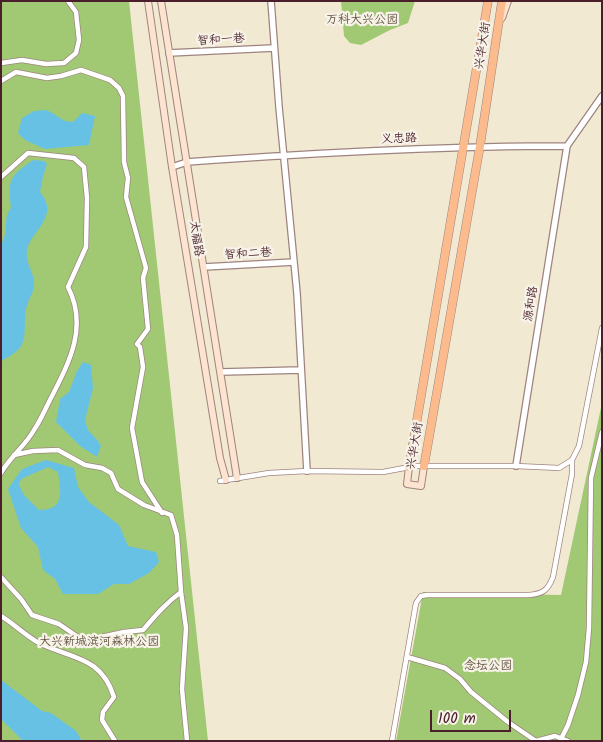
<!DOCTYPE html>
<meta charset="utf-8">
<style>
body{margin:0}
#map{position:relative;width:603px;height:742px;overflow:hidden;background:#f2e9d3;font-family:Kalam,sans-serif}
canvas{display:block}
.frame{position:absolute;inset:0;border:2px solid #4a1f2b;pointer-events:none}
.scale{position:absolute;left:430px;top:710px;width:81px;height:22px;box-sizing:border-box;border:2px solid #4a1f2b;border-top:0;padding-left:6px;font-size:15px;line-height:18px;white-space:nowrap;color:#4a1f2b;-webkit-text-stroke:4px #f7f3e8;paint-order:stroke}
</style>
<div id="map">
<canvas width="603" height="742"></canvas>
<div class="frame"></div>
<div class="scale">100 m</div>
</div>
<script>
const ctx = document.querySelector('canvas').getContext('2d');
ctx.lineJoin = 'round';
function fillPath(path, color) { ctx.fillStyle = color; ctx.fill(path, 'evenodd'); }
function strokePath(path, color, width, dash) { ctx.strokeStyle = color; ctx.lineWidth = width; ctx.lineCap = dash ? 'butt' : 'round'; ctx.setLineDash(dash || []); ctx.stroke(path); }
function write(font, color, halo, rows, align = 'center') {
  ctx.font = font + ' Kalam,"LXGW WenKai TC",sans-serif'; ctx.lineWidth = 4.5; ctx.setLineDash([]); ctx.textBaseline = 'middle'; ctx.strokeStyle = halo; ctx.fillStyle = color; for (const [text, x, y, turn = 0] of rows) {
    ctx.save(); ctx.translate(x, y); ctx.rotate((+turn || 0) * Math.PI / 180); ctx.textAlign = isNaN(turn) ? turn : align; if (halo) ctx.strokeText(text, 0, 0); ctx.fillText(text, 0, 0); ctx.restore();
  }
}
fillPath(new Path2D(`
 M1 1H129L208 741H1Z
 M341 1H415L408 23 390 30 361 45 350 43 344 36Z
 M602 403V741H396L423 592 561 595Z`), '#a1c974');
fillPath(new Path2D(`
 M47 110 65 121 73 122 82 113 95 116 89 145 45 149 25 140 18 133 22 118 34 111Z
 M33 160 44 161 47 164 43 176 40 192C61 216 30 232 27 250 25 261 32 270 34 280 35 291 30 296 27 305 23 316 27 334 22 344 19 352 8 357 1 361V244C10 231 2 218 11 208 8 179 9 177 33 160Z
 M83 362 91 365 93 388 85 420 88 430 98 441 101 446 97 457 80 446 56 422 60 399 69 392 77 371Z
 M46 460 74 468 78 487 89 502 119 525 128 546 156 552 159 562 149 573 129 584H114L98 594H63L55 579 43 570 38 547 21 528 8 489 22 469ZM48 467 58 472C61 492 65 510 39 510L24 495 19 485 21 479Z
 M1 680 42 711 51 713 76 731 82 741H23L1 719Z`), '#67c1e5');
const minor = new Path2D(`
 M1 63 22 60 46 64 64 63 76 53 79 40 76 12 68 1
 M1 81 16 72 47 78 61 76 81 70 110 80 119 88 123 96 124 162 128 178 126 197 146 268 143 278 148 329 137 344 140 347 143 367 132 428 142 482 162 513
 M1 177 28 153 74 158 84 167 87 198 86 247 68 287C88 326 70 361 52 396 46 407 41 420 34 430 25 446 10 457 1 473
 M220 481 269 473 307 471 383 472 415 466H516L559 468 572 460 579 446 602 328
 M1 577 21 599 32 615 59 624 78 637 92 639 124 632 143 630C155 616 166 603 181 592L177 535 171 515 144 505 118 489 111 473 102 468 85 465 58 450 33 451 14 455
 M181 592 186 628 182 689 187 741
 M1 616C14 624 26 636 39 643 72 659 101 656 114 697L103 712 102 720 115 741
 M407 657 445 668 460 679 471 692 508 722 536 741
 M392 741 416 603 421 596 427 595H529C543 594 548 590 553 577L572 474V460
 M536 741 555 736 568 741
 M560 741 568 725 578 695 586 662 589 628 591 478 602 432`);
const tertiary = new Path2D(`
 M271 1 279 107 297 293 307 471
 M169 53 274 48
 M172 167 187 162C313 153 440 146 567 146L602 96
 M204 267 294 262
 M221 372 301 370
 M516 466 567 146`);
const secondary = new Path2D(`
 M148 1 172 167 220 458 226 480
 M161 1 237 478
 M502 18 508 1
 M409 467 407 484 421 486 424 466`);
const primary = new Path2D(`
 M424 466 480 146 502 1
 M409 467 488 1`);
strokePath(minor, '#9e847f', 6);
strokePath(tertiary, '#9e847f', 8);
strokePath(secondary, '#9e847f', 8);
strokePath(primary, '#9e847f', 9);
strokePath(minor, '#fff', 4.5);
strokePath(tertiary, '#fff', 5.5);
strokePath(secondary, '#fde4d1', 6);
strokePath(primary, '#fbbb8c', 8);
write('12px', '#645241', '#f7f3e8', [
 ["万科大兴公园",362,21],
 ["大兴新城滨河森林公园",99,643],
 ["念坛公园",488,667]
]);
write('12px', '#4a1f2b', '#f7f3e8', [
 ["智和一巷",221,41,-3],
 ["兴华大街",484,46,-81],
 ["义忠路",399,140,-2],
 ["太福路",195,239,81],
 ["智和二巷",248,255,-3],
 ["源和路",532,304,-81],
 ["兴华大街",416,446,-80]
]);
</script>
